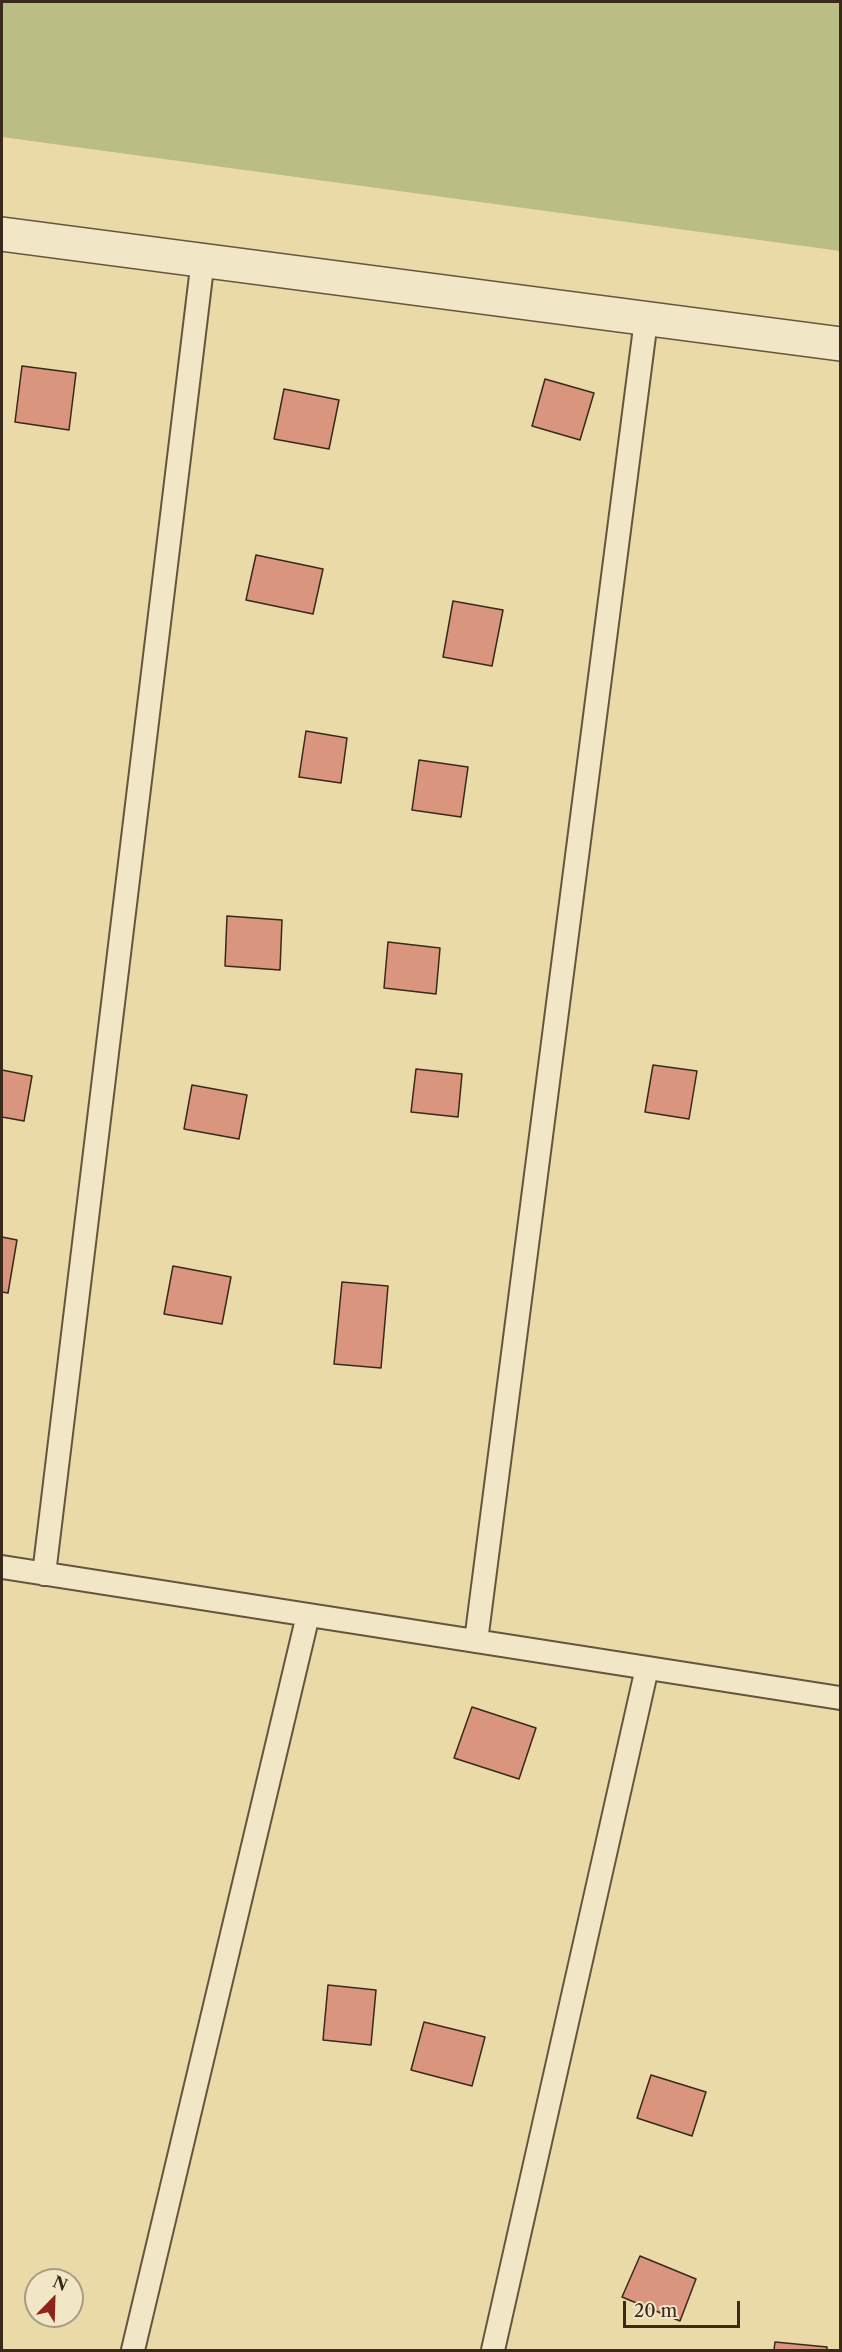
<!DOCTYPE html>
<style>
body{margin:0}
#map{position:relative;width:842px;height:2352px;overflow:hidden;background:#eadaa7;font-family:"Libre Caslon Text",serif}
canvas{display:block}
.frame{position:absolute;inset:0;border:3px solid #39291a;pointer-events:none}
.north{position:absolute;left:24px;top:2268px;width:60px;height:60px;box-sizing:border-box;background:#f1e7c6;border:2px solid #a79b81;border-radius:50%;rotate:23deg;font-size:16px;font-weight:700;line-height:24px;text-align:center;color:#39291a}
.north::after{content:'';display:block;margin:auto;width:21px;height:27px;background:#8f2418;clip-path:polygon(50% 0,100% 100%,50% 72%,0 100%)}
.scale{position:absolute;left:623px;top:2301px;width:117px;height:27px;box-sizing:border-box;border:3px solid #39291a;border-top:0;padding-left:8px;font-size:18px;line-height:21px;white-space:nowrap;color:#39291a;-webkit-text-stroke:4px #f1e7c6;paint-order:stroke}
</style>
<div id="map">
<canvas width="842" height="2352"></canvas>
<div class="frame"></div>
<div class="north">N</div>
<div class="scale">20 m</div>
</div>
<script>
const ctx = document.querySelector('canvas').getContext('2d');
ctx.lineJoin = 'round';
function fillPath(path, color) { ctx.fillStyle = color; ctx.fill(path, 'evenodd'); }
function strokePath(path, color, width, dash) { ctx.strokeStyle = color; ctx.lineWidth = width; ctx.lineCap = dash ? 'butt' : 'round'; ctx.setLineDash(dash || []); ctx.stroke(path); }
fillPath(new Path2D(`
 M2 2H840V251L2 137Z`), '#babe85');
const building = new Path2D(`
 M22 366 76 373 69 430 15 422Z
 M545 379 594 393 580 440 532 426Z
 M284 389 339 400 329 449 274 439Z
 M256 555 323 569 313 614 246 600Z
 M453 601 503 610 492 666 443 657Z
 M306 731 347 738 341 783 299 777Z
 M419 760 468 767 461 817 412 810Z
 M227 916 282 920 280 970 225 966Z
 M388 942 440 948 436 994 384 988Z
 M653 1065 697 1071 689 1119 645 1112Z
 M416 1069 462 1074 458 1117 411 1112Z
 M2 1070 32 1076 24 1121 2 1117Z
 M192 1085 247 1095 239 1139 184 1129Z
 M2 1237 17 1240 8 1293 2 1292Z
 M173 1266 231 1277 222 1324 164 1314Z
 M342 1282 388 1286 381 1368 334 1364Z
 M472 1707 536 1728 519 1779 454 1758Z
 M328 1985 376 1990 371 2045 323 2040Z
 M424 2022 485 2037 472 2086 411 2070Z
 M651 2075 706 2092 692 2136 637 2118Z
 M640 2256 696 2279 680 2321 622 2297Z
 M775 2342 827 2347V2350H774Z`);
fillPath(building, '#d9957e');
strokePath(building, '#39291a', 1.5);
const lane = new Path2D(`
 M2 1567 840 1698
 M44 1574 203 259
 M476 1641 646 320
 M133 2350 308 1615
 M493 2350 647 1668`);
const street = new Path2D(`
 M2 234 840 344`);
strokePath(lane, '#65553d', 26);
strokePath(street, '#65553d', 36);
strokePath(lane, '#f1e7c6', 22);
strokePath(street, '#f1e7c6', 33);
</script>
